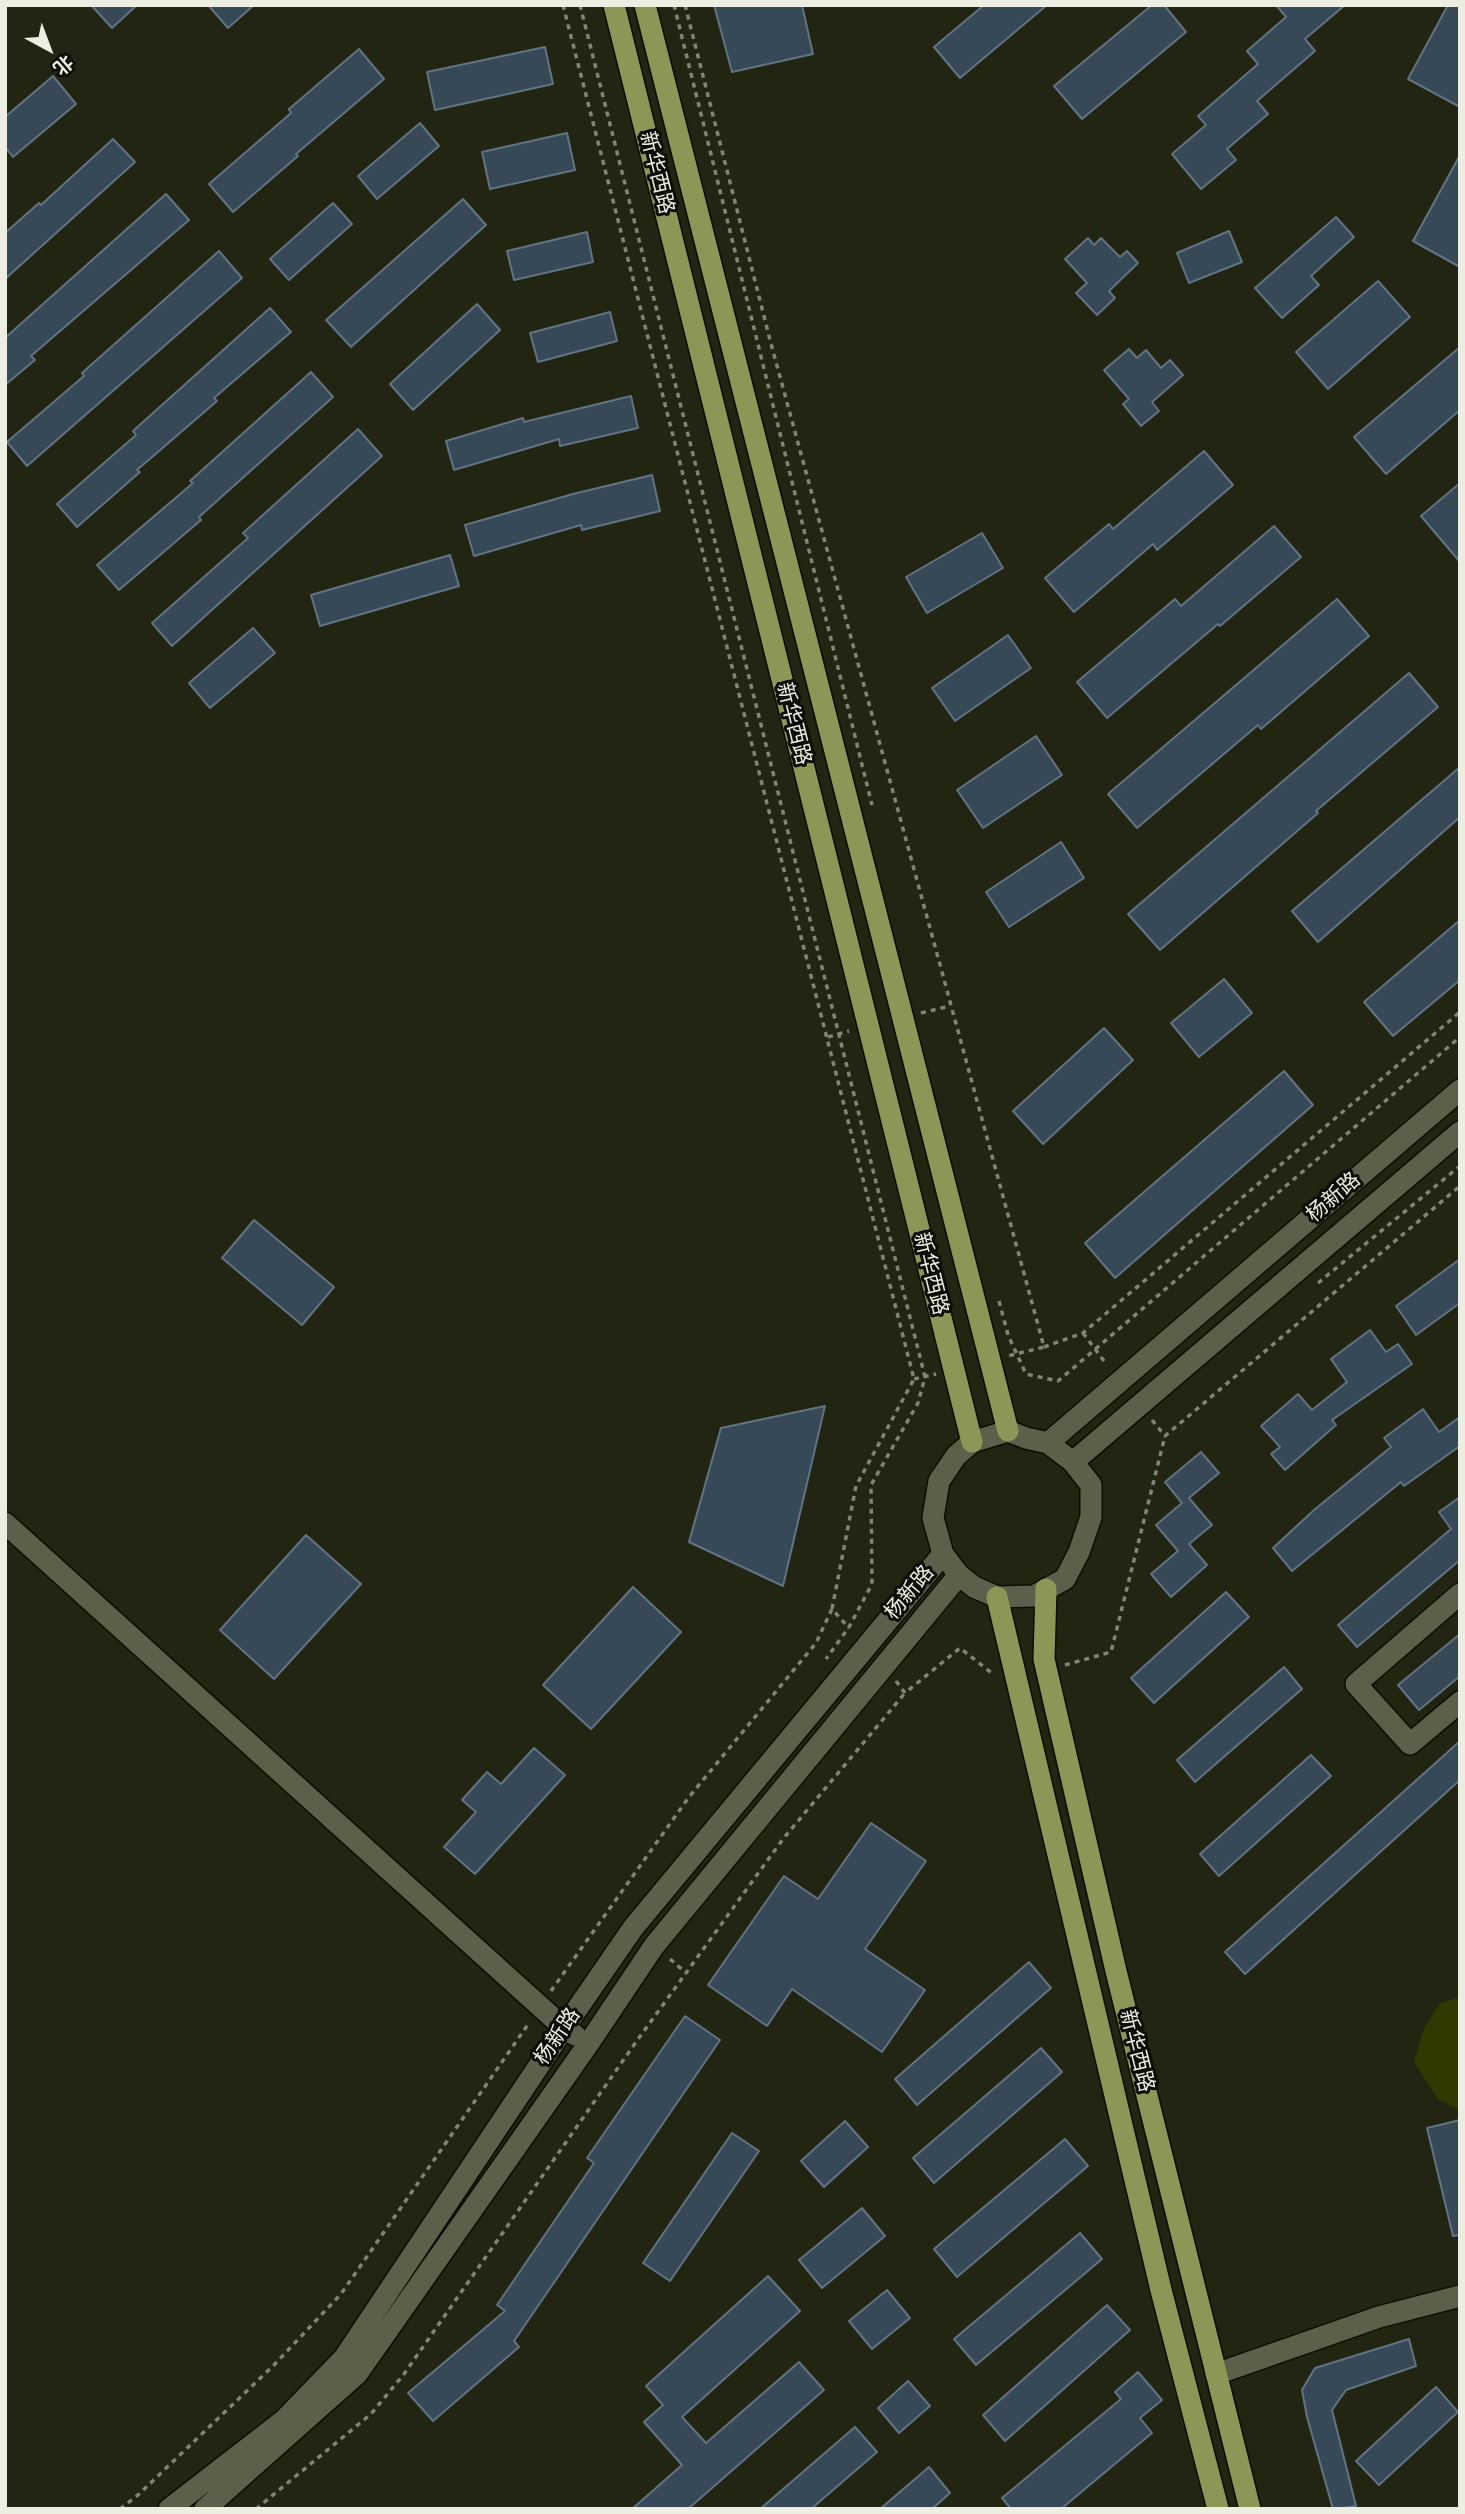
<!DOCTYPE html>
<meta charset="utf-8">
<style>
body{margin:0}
#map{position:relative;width:1465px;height:2514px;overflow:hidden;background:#222512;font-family:"DM Sans","Noto Sans SC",sans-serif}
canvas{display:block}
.frame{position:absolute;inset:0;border:7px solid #ebeee1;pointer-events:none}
.north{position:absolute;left:14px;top:14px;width:70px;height:70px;-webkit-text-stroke:5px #0c0d06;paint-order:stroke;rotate:139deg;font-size:19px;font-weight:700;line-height:28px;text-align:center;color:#ebeee1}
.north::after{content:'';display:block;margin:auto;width:24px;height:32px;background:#ebeee1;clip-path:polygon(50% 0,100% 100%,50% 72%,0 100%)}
</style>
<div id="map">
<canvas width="1465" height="2514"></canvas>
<div class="frame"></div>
<div class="north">北</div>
</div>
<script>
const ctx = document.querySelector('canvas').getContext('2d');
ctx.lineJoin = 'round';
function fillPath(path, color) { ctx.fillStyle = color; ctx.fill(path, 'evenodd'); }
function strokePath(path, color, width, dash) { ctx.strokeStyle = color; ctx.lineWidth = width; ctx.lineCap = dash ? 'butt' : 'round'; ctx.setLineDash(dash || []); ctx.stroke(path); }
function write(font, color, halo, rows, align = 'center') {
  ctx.font = font + ' "DM Sans","Noto Sans SC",sans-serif'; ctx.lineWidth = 6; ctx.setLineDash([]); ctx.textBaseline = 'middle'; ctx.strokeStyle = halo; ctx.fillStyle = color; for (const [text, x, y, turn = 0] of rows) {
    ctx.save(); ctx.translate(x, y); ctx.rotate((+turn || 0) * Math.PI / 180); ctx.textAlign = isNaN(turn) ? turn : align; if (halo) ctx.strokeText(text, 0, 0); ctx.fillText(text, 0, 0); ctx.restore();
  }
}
fillPath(new Path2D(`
 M1460 1997V2110L1438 2099 1414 2062 1424 2028 1440 2003Z`), '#313800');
const building = new Path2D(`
 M91 5H137L112 28Z
 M208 5H254L228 28Z
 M714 5H802L813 54 732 72Z
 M984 5H1047L960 78 934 47Z
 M1152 5H1164L1186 32 1082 119 1054 86Z
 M1276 5H1345L1305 39 1315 51 1257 101 1268 114 1227 149 1236 160 1201 189 1172 154 1206 125 1198 116 1258 64 1247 51 1286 17Z
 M1448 5H1460V107L1408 79Z
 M545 47 553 84 435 110 427 72Z
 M359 49 384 79 296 154 298 156 233 212 209 184 291 113 289 109Z
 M53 76 76 104 13 157 5 147V117Z
 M420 123 439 146 377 199 358 176Z
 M567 133 575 170 490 189 482 152Z
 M113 139 135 162 5 279V233L39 203 41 205Z
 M1460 155V267L1413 241Z
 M166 194 189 220 31 356 35 360 5 385V338Z
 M463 199 486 225 351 347 326 320Z
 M333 203 352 224 289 280 270 259Z
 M1336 217 1354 237 1311 276 1319 285 1282 318 1255 288Z
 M1229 231 1242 262 1189 283 1177 253Z
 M587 232 593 262 514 280 507 251Z
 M1088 238 1094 245 1101 238 1120 257 1127 251 1138 263 1109 291 1115 298 1097 315 1076 293 1087 283 1065 259Z
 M219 251 242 278 27 466 7 442 84 376 82 373Z
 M1378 281 1410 317 1328 389 1296 352Z
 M477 304 500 330 413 410 390 384Z
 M270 308 291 332 214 398 217 401 137 470 140 472 77 527 57 504 136 435 133 431Z
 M610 312 617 341 538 362 530 333Z
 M1460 347V410L1386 474 1354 437Z
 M1129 349 1137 358 1146 350 1161 368 1170 360 1183 375 1152 402 1159 411 1141 426 1123 404 1129 399 1104 370Z
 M311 372 333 397 199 517 201 520 119 590 97 565 193 483 190 481Z
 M631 396 638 428 560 446 559 439 454 470 446 441 523 418 524 422Z
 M358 429 382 456 172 646 152 623 248 538 243 533Z
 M1204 451 1233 485 1157 550 1153 544 1074 612 1045 578 1109 524 1113 529Z
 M652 475 660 511 582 530 581 525 474 556 465 525 573 494Z
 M1460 483V562L1421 516Z
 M1274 526 1301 557 1220 626 1218 624 1107 718 1077 682 1175 599 1181 606Z
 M982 533 1003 568 927 613 906 577Z
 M450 555 459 586 320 626 311 595Z
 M1337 599 1369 636 1261 729 1258 725 1137 828 1108 794Z
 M253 628 275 653 210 708 189 683Z
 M1008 635 1031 668 955 721 932 688Z
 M1409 673 1438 707 1316 811 1318 813 1160 950 1128 914Z
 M1036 736 1062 775 983 828 957 790Z
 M1460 767V817L1318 942 1292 911Z
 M1061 842 1084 878 1009 927 986 892Z
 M1460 920V980L1393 1036 1364 1002Z
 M1224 979 1252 1013 1199 1057 1171 1023Z
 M1104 1028 1133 1060 1043 1144 1013 1111Z
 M1284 1071 1313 1105 1115 1278 1085 1243Z
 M254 1220 334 1287 302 1325 222 1258Z
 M1460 1259V1303L1416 1335 1396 1306Z
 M1370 1330 1386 1352 1398 1344 1412 1364 1332 1420 1336 1425 1285 1470 1271 1454 1280 1447 1261 1426 1298 1394 1312 1410 1347 1382 1331 1359Z
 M825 1406 783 1586 689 1542 721 1428Z
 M1423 1409 1439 1432 1460 1417V1446L1404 1486 1401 1482 1292 1571 1273 1548 1314 1510 1391 1447 1384 1438Z
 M1201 1452 1219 1473 1189 1498 1212 1525 1189 1544 1207 1565 1171 1597 1151 1574 1178 1551 1156 1525 1182 1503 1165 1482Z
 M1460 1497V1560L1357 1647 1338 1625 1451 1529 1439 1512Z
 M306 1535 361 1584 274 1679 220 1630Z
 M633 1587 681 1632 591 1729 543 1685Z
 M1226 1592 1249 1617 1154 1703 1131 1678Z
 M1460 1634V1676L1419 1710 1398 1685Z
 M1284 1667 1302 1689 1195 1782 1177 1760Z
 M1460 1741V1780L1245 1974 1225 1952Z
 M534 1748 565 1775 475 1874 444 1847 476 1812 462 1800 487 1772 501 1784Z
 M1311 1755 1331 1776 1219 1876 1200 1854Z
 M871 1823 926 1861 865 1949 925 1990 882 2052 792 1989 767 2026 708 1985 784 1876 818 1899Z
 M1029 1962 1051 1988 917 2105 895 2079Z
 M685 2016 720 2040 514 2341 519 2347 433 2421 408 2393 505 2311 497 2305 594 2163 587 2158Z
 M1041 2048 1062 2072 934 2183 913 2158Z
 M1460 2120V2235L1453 2236 1427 2128Z
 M845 2121 868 2147 824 2187 801 2161Z
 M732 2133 759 2151 670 2281 643 2263Z
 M1065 2139 1088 2166 957 2277 934 2249Z
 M862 2208 885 2236 822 2288 799 2260Z
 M1080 2233 1102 2259 976 2365 954 2339Z
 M768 2276 800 2311 682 2417 706 2443 799 2362 824 2390 688 2509H632L682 2465 644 2422 663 2405 646 2386Z
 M887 2290 910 2318 872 2349 849 2321Z
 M1107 2305 1130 2330 1005 2441 983 2415Z
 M1409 2339 1416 2366 1346 2390 1332 2410 1356 2506 1333 2509 1307 2417 1302 2390 1315 2368Z
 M1138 2372 1162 2400 1140 2418 1152 2433 1061 2509H1011L1002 2498 1121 2399 1115 2392Z
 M908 2381 930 2406 899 2433 878 2408Z
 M1436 2387 1458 2412 1379 2485 1356 2461Z
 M855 2427 877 2452 811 2509H760Z
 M929 2467 950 2493 932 2509H880Z`);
fillPath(building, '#374856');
strokePath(building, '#617483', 2);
const minor = new Path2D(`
 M1008 1431 1026 1438 1048 1443 1073 1462 1091 1485V1517L1079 1552 1065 1579 1034 1596 997 1597 974 1587 959 1575 943 1554 933 1518 939 1481 956 1456 972 1442Z
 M1048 1443 1460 1090
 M1073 1462 1460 1132
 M5 1523 564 2028 575 2035
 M1460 1594 1356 1684 1410 1744 1460 1702
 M1216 2374 1379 2317 1460 2296
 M169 2509 284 2420 344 2358 564 2028 633 1928 943 1554
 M205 2509 357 2374 589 2043 654 1946 959 1575`);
const major = new Path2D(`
 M614 5 972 1442
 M645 5 1008 1431
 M1046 1589 1044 1659 1116 1971 1250 2509
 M997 1597 1161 2290 1218 2509`);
strokePath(minor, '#0b0e01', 24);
strokePath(major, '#0b0e01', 24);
strokePath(new Path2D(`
 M563 5 914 1379 856 1486 832 1609 849 1628
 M580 5 925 1377 918 1403 871 1485 872 1584 849 1627 826 1659
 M674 5 872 805
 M685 5 770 340 1044 1347 1008 1356
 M921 1013 950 1006
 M828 1037 849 1031
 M1318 1283 1460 1166
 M999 1301 1008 1335 1026 1374 1058 1381 1460 1037
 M1083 1333 1107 1365
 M1044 1347 1083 1333 1460 1012
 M914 1379 936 1374
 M1152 1420 1165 1436 1460 1186
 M1065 1665 1111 1652 1165 1436
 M896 1681 905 1693 960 1648 993 1674
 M670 1959 685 1972
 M551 1991 689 1797 816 1643 832 1609
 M120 2509 138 2495 274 2365 341 2294 529 2023
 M256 2509 371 2414 404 2374 636 2042 783 1839 905 1693`), '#828575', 3.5, [5, 5]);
strokePath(minor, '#5c604b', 21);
strokePath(major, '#8c9757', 21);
write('21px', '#ebeee1', '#0c0d06', [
 ["新华西路",656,173,76],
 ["新华西路",793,724,76],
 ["杨新路",1334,1198,-41],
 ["新华西路",930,1274,76],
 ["杨新路",910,1593,-50],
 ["杨新路",558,2037,-56],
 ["新华西路",1136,2051,76]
]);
</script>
